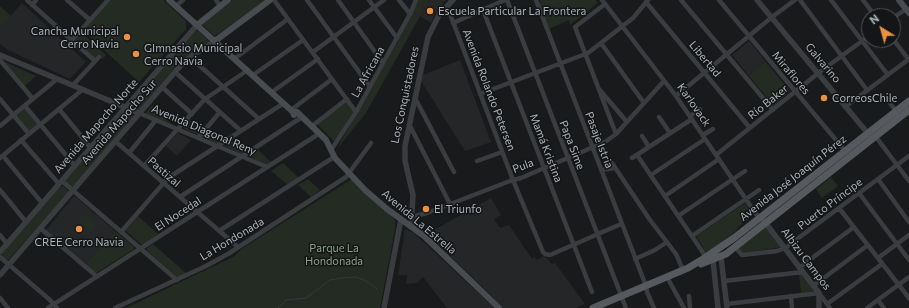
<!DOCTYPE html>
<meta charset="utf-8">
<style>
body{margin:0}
#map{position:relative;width:909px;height:308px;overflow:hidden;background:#191a1b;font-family:Commissioner,sans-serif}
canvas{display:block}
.north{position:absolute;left:861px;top:8px;width:40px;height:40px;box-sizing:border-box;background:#141516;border:1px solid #515458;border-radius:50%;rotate:323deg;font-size:11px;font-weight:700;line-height:16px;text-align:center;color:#acb3ba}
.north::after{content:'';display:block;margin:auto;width:14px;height:18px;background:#ea9142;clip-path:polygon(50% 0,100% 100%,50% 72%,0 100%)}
</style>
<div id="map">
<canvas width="909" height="308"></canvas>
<div class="north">N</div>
</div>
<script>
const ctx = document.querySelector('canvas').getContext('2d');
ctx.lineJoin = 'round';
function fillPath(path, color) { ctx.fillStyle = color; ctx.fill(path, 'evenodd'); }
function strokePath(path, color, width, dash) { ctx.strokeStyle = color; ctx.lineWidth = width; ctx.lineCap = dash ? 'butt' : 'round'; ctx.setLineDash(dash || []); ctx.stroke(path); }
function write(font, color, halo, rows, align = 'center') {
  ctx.font = font + ' Commissioner,sans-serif'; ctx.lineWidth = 3; ctx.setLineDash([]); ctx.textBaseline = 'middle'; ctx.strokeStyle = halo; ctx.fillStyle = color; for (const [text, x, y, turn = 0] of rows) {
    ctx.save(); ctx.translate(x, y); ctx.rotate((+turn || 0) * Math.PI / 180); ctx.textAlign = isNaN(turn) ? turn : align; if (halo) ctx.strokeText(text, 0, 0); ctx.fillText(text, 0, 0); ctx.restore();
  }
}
fillPath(new Path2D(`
 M429 0H446L434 15 431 23 420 16Z
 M22 3 86 62 70 79 8 50 0 44V28Z
 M749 41 765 61 749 76 732 55Z
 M460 60 491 142 465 151 421 81 423 75Z
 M178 133 191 140 177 156 166 146Z
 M73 197H76L115 231 86 264 43 234Z
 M491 198 501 215 494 219 500 228 509 225 532 259 534 257 537 260 544 256 552 264 555 263 585 304 576 308H503L488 292 427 234Z
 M405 229 414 233 494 308H447L423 277 417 283 406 284 407 275H398Z`), '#252628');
fillPath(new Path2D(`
 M110 0H163L186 21V29L139 82 83 31Z
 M233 0H266L215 36 202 25 204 22Z
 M418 0H429L366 113 336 150 398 41Z
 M540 0H596L598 3 570 25 569 20 549 29 540 5Z
 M0 6 11 16 0 28Z
 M194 31H198L207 39 208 42 189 54 179 62 140 109 136 110 132 107 131 104Z
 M82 33 106 55 102 59 98 55 94 59 74 41Z
 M3 61 36 76 24 87Z
 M765 61 790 91 774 106 749 76Z
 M347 102 354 111 335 142 317 124Z
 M152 105 173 126 145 114Z
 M25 108 38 124 29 132 16 116Z
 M127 111 133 115 132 118 74 186 71 187 65 182 66 180 123 113Z
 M189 121 201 132 198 135 183 128Z
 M209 128 223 140 217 144 202 136Z
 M233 140 246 152 242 154 225 146Z
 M257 149 271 162 266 165 248 156Z
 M283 163 299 178 288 185 271 171Z
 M831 177 838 186 822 198 816 189Z
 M308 179 320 190 311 197 298 185Z
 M352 179 393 217 395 221V229L380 308H126L233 257 243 248Z
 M63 186 68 190V193L9 259 6 260 2 257V253L60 187Z
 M745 203 753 215 738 227 736 231 707 254 696 236Z
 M84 213 97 224 91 232 78 220Z
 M138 216 158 234 143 245 141 244 126 231V230Z
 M766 226 782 247 742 253 738 248Z
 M115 231 133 246 134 249 96 273 86 264Z
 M153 244 186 273 178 277 176 276 147 251V248Z
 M799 274H802L814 291 801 293Z`), '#232b23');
strokePath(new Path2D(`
 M278 308 286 300 306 298 330 280 342 278 356 277 366 281 377 289`), '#2f3b3f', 1);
strokePath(new Path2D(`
 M27 0 95 61
 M67 0 90 20
 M216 0 220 6
 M274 0 356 112
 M307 0 370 87
 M338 0 383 63
 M369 0 397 38
 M399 0 410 14
 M507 0 626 308
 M536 0 646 286 647 292 654 308
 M602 0 676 96 756 214 760 217
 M681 0 773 110
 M719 0 846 152
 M800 0 867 90
 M831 0 888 75
 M863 0 875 16
 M646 2 750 128
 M605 4 575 27 616 134
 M32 5 36 0
 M176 6 183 0
 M447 6 513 180 543 252 545 254 550 255 621 224
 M483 10 592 292
 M893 18 906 9
 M453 23 505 0
 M893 39 908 59
 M72 40 108 0
 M601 43 644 103
 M313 52 384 0
 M190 57 259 119
 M234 59 288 19
 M0 60 33 99
 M175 72 241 131
 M253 75 303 40
 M73 85 99 57
 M162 87 192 114
 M599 89 627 122
 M272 92 318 59
 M480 94 588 53 633 18 648 0
 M676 96 772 17 795 0
 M415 98 454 172
 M886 98 896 111
 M0 99 29 134
 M25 106 75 166
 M845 107 909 59
 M59 109 90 147
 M291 110 332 79
 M139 113 267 167
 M690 116 700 109
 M659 117 670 133
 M409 124 450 204
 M0 126 57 79
 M312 126 347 99
 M703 135 713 129
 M642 136 649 147
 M876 137 909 181
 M198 138 220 112
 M21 140 59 184
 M115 141 238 247
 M331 150 356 112 410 14 416 0
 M129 153 156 120
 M637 155 706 257
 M716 155 821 71 869 36
 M3 156 42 203
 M0 158 82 90
 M632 158 692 119
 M477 161 502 152
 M612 163 650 220 676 254 683 270
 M144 166 205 99 248 70
 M601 170 615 168
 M651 175 705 139
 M878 179 909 222
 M62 181 177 280
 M0 190 26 222
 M859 193 909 260
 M665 196 719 159
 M180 197 299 119
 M839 208 909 298
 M678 216 745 171
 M412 217 427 213 510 181 521 178 605 142 616 134 664 81
 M40 228 94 274 96 277
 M219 231 334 157
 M121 232 168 178 284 103
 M0 235 7 244
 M692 236 759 190
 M735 247 742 255 777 251 785 248 909 156
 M0 257 50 300 57 308
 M878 258 909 235
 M635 259 655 250 667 242
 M800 267 854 227
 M667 277 684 308
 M724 281 803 272
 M813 286 868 245
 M689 296 690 308
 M791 296 792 308
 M0 298 8 308
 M878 300 884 308
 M727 304 819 293 830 308
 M827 304 882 264
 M48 308 317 135
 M115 308 206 266 228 254 346 177 371 143
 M867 308 909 277`), '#3a3c40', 4.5);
strokePath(new Path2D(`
 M757 0 870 136
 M0 55 139 113
 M764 221 819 293V308
 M411 227 413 195 405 161V146L428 37 440 13 453 0
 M0 252 197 25
 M721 257 727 308
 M713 260 718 308
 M0 275 181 65 190 57 215 41
 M384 308 401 219`), '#3a3c40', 5.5);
strokePath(new Path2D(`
 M169 0 293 112 294 115
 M899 0 909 13
 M197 25 228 0
 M215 41 270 0
 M293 112H297L326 140 335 158 365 190 387 209 424 236 499 308`), '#484c50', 6);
strokePath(new Path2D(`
 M701 264 726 254 909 110
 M593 308 688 268 703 259 734 238 909 101`), '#565a5f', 7);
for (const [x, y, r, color] of [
 [430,11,4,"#ea9142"],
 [127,37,4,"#ea9142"],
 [136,54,4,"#ea9142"],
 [824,98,4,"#ea9142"],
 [426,209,4,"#ea9142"],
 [79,229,4,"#ea9142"]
]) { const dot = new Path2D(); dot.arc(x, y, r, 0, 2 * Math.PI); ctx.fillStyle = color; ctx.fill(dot); strokePath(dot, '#141516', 1.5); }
write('11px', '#acb3ba', '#141516', [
 ["Escuela Particular La Frontera",438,11],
 ["Cancha Municipal",119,31,"right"],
 ["Cerro Navia",119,44,"right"],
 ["GImnasio Municipal",144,48],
 ["Cerro Navia",144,61],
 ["CorreosChile",832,98],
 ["El Triunfo",434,209],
 ["CREE Cerro Navia",79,242,"center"]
], 'left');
write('11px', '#acb3ba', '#141516', [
 ["Libertad",705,59,50],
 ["Galvarino",823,63,50],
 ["La Africana",368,72,-61],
 ["Miraflores",791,73,50],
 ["Avenida Rolando Petersen",489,90,69],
 ["Los Conquistadores",405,95,-78],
 ["Río Baker",768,102,-39],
 ["Karlovack",694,105,55],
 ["Avenida Mapocho Sur",119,122,-49],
 ["Avenida Mapocho Norte",96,126,-49],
 ["Avenida Diagonal Reny",204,130,23],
 ["Pasaje Istria",599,140,69],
 ["Papa Sime",572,145,69],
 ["Mamá Kristina",546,148,69],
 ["Pula",523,166,-21],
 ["Pastizal",164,172,41],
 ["Avenida José Joaquín Pérez",793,178,-38],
 ["Puerto Príncipe",830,204,-37],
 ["El Nocedal",178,214,-33],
 ["Avenida La Estrella",419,222,40],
 ["La Hondonada",232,239,-31],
 ["Albizu Campos",806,259,53]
]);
write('11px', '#88a484', '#141516', [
 ["Parque La",334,248],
 ["Hondonada",334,261]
]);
</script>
